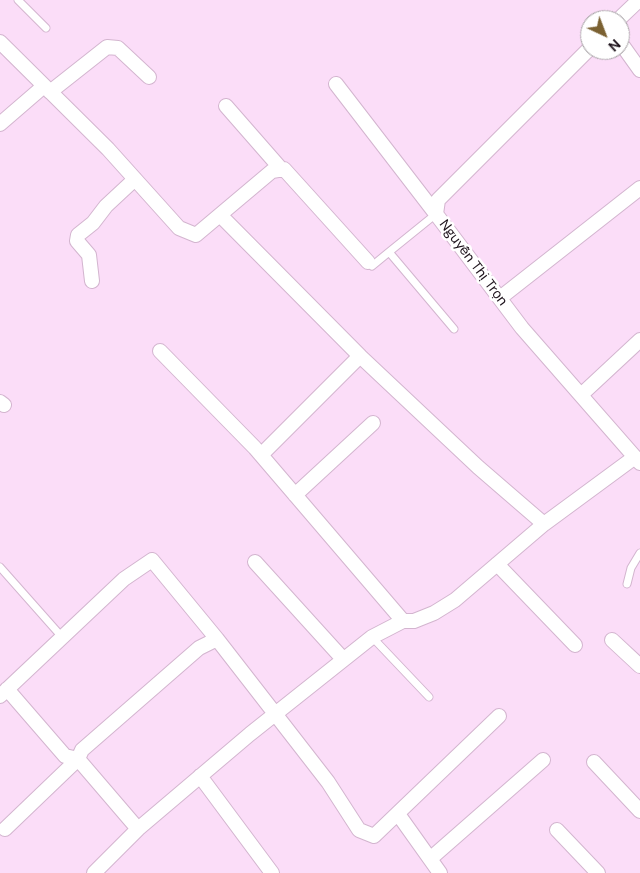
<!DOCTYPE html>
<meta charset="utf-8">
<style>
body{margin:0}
#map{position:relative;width:640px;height:873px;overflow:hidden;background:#fbddf8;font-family:"DM Sans",sans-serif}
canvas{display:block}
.north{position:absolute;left:580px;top:10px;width:50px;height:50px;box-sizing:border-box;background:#fff;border:1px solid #a5a0a4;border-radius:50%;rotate:137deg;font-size:14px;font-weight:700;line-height:20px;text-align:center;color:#1d121b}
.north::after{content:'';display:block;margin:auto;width:18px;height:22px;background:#7b6132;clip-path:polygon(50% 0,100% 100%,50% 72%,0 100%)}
</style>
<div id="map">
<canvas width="640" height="873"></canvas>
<div class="north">N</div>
</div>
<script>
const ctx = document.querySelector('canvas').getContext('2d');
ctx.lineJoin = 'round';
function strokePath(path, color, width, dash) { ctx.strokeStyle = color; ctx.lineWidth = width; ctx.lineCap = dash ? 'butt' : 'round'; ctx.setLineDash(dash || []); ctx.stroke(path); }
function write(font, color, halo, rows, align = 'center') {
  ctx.font = font + ' "DM Sans",sans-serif'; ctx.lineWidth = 5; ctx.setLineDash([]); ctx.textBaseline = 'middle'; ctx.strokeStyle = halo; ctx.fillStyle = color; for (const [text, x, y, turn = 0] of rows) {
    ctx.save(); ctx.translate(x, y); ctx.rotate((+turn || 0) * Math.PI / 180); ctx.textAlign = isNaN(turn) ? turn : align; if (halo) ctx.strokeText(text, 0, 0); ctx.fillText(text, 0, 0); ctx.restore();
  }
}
const lane = new Path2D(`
 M18 0 46 28
 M436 214 389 252 454 329
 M368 262 372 266 389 252
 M0 567 62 637
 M627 584 631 568 640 553
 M372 637 429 697`);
const street = new Path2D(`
 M618 20 639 0
 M0 42 108 149 179 228 196 235 272 171 284 169 368 262
 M620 42 640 70
 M590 48 438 200 436 214 522 328 640 463
 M336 84 436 214
 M50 92 107 47 118 48 149 77
 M226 106 282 170
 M0 124 44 86
 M220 215 360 356
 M92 281 89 255 77 241 78 235 93 223 106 206 135 179
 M500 298 640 188
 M160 351 255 448 403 621
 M581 395 640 340
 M0 402 4 405
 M261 455 360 356 478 467 544 524
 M295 495 373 423
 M255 562 343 659
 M497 564 575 645
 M612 640 640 666
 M0 696 124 579 152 560 217 639 328 782 359 830 374 836 499 716
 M594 762 640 811
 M200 776 272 873
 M398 814 440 873
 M5 829 78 759 65 756 7 689
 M138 829 78 759 82 750 199 648 217 639
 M557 830 598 873
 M430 859 543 760
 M94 873 138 829 250 734 372 637 403 621H414L434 613 455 600 544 524 635 457`);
strokePath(lane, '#d3b5cf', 9);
strokePath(street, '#d3b5cf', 16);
strokePath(lane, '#fff', 7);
strokePath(street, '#fff', 14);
write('14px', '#1d121b', '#fff', [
 ["Nguyễn Thị Trọn",473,263,53]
]);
</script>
